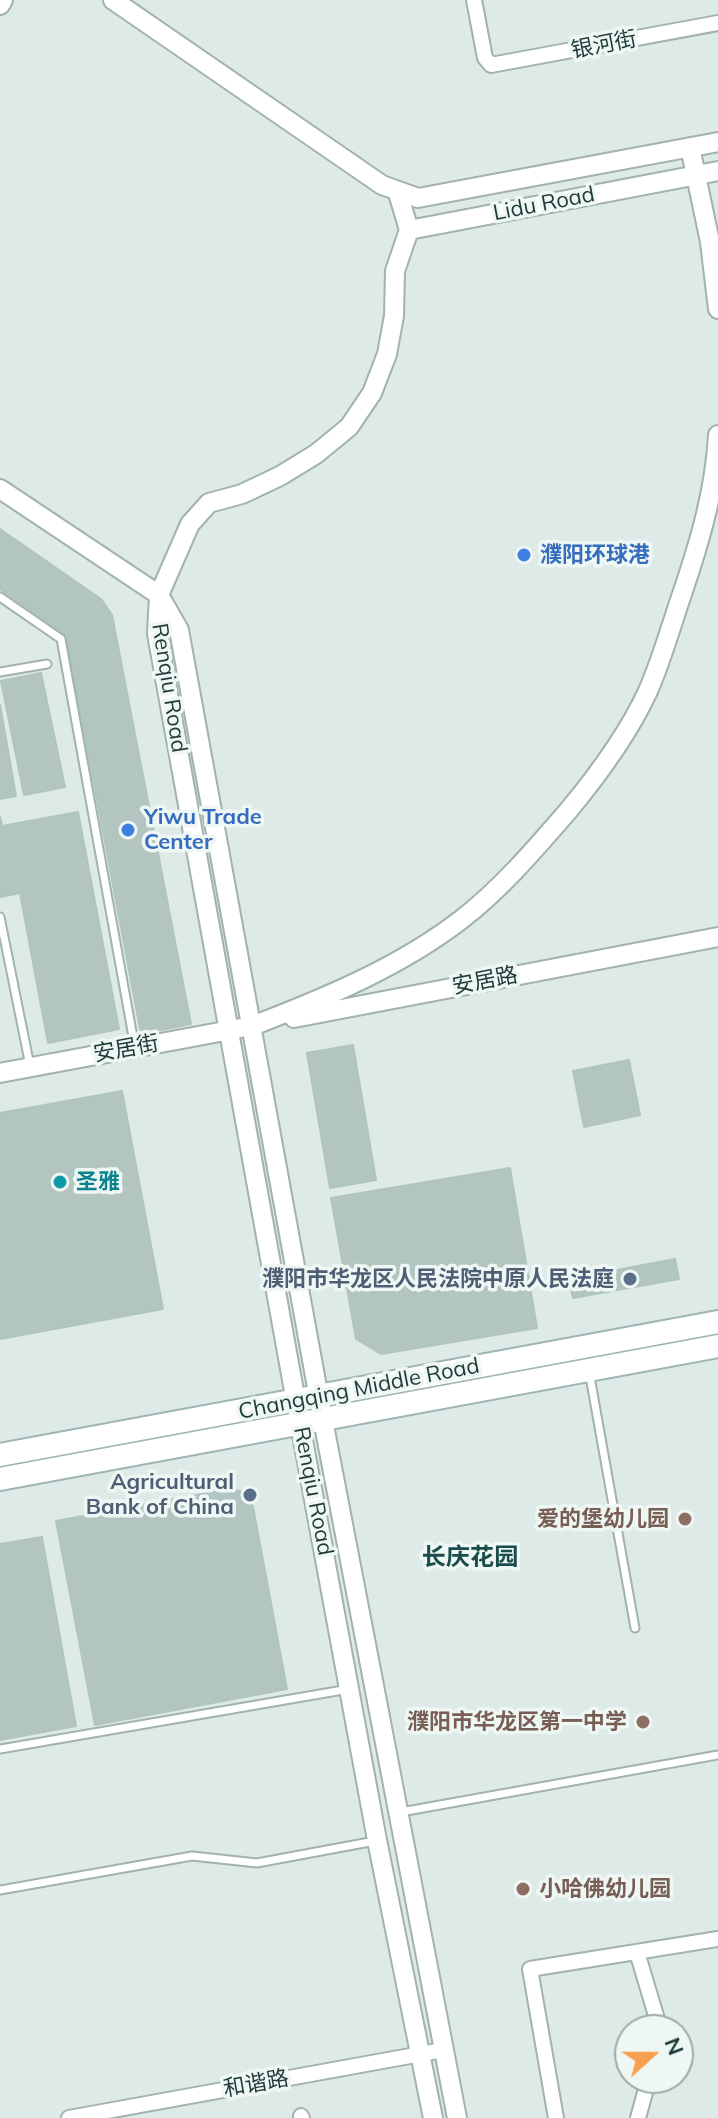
<!DOCTYPE html>
<meta charset="utf-8">
<style>
body{margin:0}
#map{position:relative;width:718px;height:2118px;overflow:hidden;background:#deeae7;font-family:Mulish,sans-serif}
canvas{display:block}
.north{position:absolute;left:614px;top:2014px;width:80px;height:80px;box-sizing:border-box;background:#eef7f4;border:2px solid #9baba9;border-radius:50%;rotate:69deg;font-size:22px;font-weight:700;line-height:32px;text-align:center;color:#1f3a39}
.north::after{content:'';display:block;margin:auto;width:28px;height:36px;background:#f7a04f;clip-path:polygon(50% 0,100% 100%,50% 72%,0 100%)}
</style>
<div id="map">
<canvas width="718" height="2118"></canvas>
<div class="north">N</div>
</div>
<script>
const ctx = document.querySelector('canvas').getContext('2d');
ctx.lineJoin = 'round';
function fillPath(path, color) { ctx.fillStyle = color; ctx.fill(path, 'evenodd'); }
function strokePath(path, color, width, dash) { ctx.strokeStyle = color; ctx.lineWidth = width; ctx.lineCap = dash ? 'butt' : 'round'; ctx.setLineDash(dash || []); ctx.stroke(path); }
function write(font, color, halo, rows, align = 'center') {
  ctx.font = font + ' Mulish,"Noto Sans SC",sans-serif'; ctx.lineWidth = 7; ctx.setLineDash([]); ctx.textBaseline = 'middle'; ctx.strokeStyle = halo; ctx.fillStyle = color; for (const [text, x, y, turn = 0] of rows) {
    ctx.save(); ctx.translate(x, y); ctx.rotate((+turn || 0) * Math.PI / 180); ctx.textAlign = isNaN(turn) ? turn : align; if (halo) ctx.strokeText(text, 0, 0); ctx.fillText(text, 0, 0); ctx.restore();
  }
}
const building = new Path2D(`
 M0 529 101 599 112 615 191 1024 141 1034 66 635 0 589Z
 M41 673 65 787 24 795 1 681Z
 M0 705 16 796 0 799Z
 M78 812 119 1029 48 1043 20 893 0 897V817L2 826Z
 M353 1045 376 1180 330 1188 307 1053Z
 M629 1060 640 1115 584 1127 573 1071Z
 M122 1091 163 1309 0 1339V1113Z
 M510 1168 537 1328 381 1354 356 1339 331 1198Z
 M675 1259 679 1279 573 1298 569 1279Z
 M228 1489 245 1492 253 1507 287 1689 95 1725 56 1521Z
 M42 1537 76 1726 0 1740V1544Z`);
fillPath(building, '#b3c5c1');
strokePath(building, '#b0c4c0', 2);
const service = new Path2D(`
 M0 597 61 639 135 1048
 M0 672 47 664
 M0 917 30 1066
 M589 1371 635 1628
 M0 1749 349 1689
 M401 1812 718 1755
 M0 1890 192 1856 257 1863 375 1841`);
const minor = new Path2D(`
 M474 0 485 58 491 65 718 23
 M637 1952 657 2019 658 2030
 M301 2116 302 2118
 M69 2118 443 2050
 M556 2118 530 1969 718 1939
 M638 2118 649 2078`);
const tertiary = new Path2D(`
 M113 0 382 185 418 198 718 142
 M0 5 3 0
 M690 147 710 242 718 309
 M398 193 409 230 718 171
 M409 230 395 271 394 316 387 354 372 393 349 427 316 454 280 476 242 494 209 503 190 524 159 595 157 634 300 1424 377 1840 433 2118
 M0 489 159 595 179 630 323 1420 457 2118
 M294 1018 718 937
 M252 1026C325 998 400 967 462 919 501 889 535 849 568 811 598 775 628 734 648 691 662 659 671 626 682 594 700 541 715 490 718 435
 M0 1073 241 1028`);
const secondary = new Path2D(`
 M0 1455 718 1322
 M0 1479 718 1346`);
strokePath(service, '#a1b2af', 11);
strokePath(minor, '#a1b2af', 18);
strokePath(tertiary, '#a1b2af', 22);
strokePath(secondary, '#9db6b3', 26);
strokePath(service, '#fff', 7);
strokePath(minor, '#fff', 14);
strokePath(tertiary, '#fff', 18);
strokePath(secondary, '#fff', 22);
for (const [x, y, r, color] of [
 [524,555,8,"#3f7fe0"],
 [128,830,8,"#3f7fe0"],
 [60,1182,8,"#0f9aa8"],
 [630,1279,8,"#5c6f8a"],
 [250,1495,8,"#5c6f8a"],
 [685,1519,8,"#8d6e63"],
 [643,1722,8,"#8d6e63"],
 [523,1889,8,"#8d6e63"]
]) { const dot = new Path2D(); dot.arc(x, y, r, 0, 2 * Math.PI); ctx.fillStyle = color; ctx.fill(dot); strokePath(dot, '#eef7f4', 3); }
write('22px', '#1f3a39', '#eef7f4', [
 ["银河街",604,45,-11],
 ["Lidu Road",544,204,-11],
 ["Renqiu Road",169,688,81],
 ["安居路",485,981,-11],
 ["安居街",126,1049,-10],
 ["Changqing Middle Road",359,1389,-11],
 ["Renqiu Road",313,1491,79],
 ["和谐路",256,2084,-10]
]);
write('bold 22px', '#366cbe', '#eef7f4', [
 ["濮阳环球港",540,555],
 ["Yiwu Trade",144,817],
 ["Center",144,842]
], 'left');
write('bold 22px', '#0d838f', '#eef7f4', [
 ["圣雅",76,1182]
], 'left');
write('bold 22px', '#4e5e75', '#eef7f4', [
 ["濮阳市华龙区人民法院中原人民法庭",614,1279],
 ["Agricultural",234,1482],
 ["Bank of China",234,1507]
], 'right');
write('bold 22px', '#785e54', '#eef7f4', [
 ["爱的堡幼儿园",669,1519],
 ["濮阳市华龙区第一中学",627,1722],
 ["小哈佛幼儿园",539,1889,"left"]
], 'right');
write('bold 24px', '#1a4c4c', '#eef7f4', [
 ["长庆花园",470,1558]
]);
</script>
